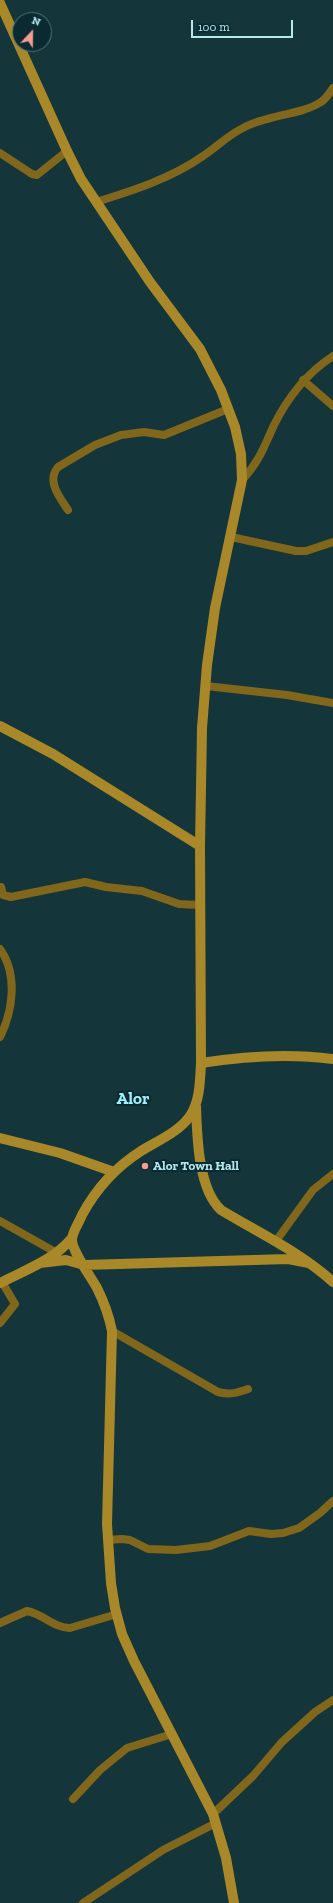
<!DOCTYPE html>
<style>
body{margin:0}
#map{position:relative;width:333px;height:1903px;overflow:hidden;background:#14353a;font-family:"Zilla Slab",serif}
canvas{display:block}
.north{position:absolute;left:12px;top:12px;width:40px;height:40px;box-sizing:border-box;background:#082a30;border:1px solid #4f767c;border-radius:50%;rotate:22deg;font-size:11px;font-weight:700;line-height:16px;text-align:center;color:#b9e7ef}
.north::after{content:'';display:block;margin:auto;width:14px;height:18px;background:#f59d8f;clip-path:polygon(50% 0,100% 100%,50% 72%,0 100%)}
.scale{position:absolute;left:191px;top:20px;width:102px;height:18px;box-sizing:border-box;border:2px solid #b9e7ef;border-top:0;padding-left:5px;font-size:12px;line-height:14px;white-space:nowrap;color:#b9e7ef;-webkit-text-stroke:3px #082a30;paint-order:stroke}
</style>
<div id="map">
<canvas width="333" height="1903"></canvas>
<div class="north">N</div>
<div class="scale">100 m</div>
</div>
<script>
const ctx = document.querySelector('canvas').getContext('2d');
ctx.lineJoin = 'round';
function strokePath(path, color, width, dash) { ctx.strokeStyle = color; ctx.lineWidth = width; ctx.lineCap = dash ? 'butt' : 'round'; ctx.setLineDash(dash || []); ctx.stroke(path); }
function write(font, color, halo, rows, align = 'center') {
  ctx.font = font + ' "Zilla Slab",serif'; ctx.lineWidth = 4; ctx.setLineDash([]); ctx.textBaseline = 'middle'; ctx.strokeStyle = halo; ctx.fillStyle = color; for (const [text, x, y, turn = 0] of rows) {
    ctx.save(); ctx.translate(x, y); ctx.rotate((+turn || 0) * Math.PI / 180); ctx.textAlign = isNaN(turn) ? turn : align; if (halo) ctx.strokeText(text, 0, 0); ctx.fillText(text, 0, 0); ctx.restore();
  }
}
strokePath(new Path2D(`
 M0 153 32 174 37 175 67 151
 M96 202C132 191 172 178 203 156 217 147 228 135 243 128 266 115 301 115 321 102 326 99 330 92 333 88
 M303 380 333 406
 M242 480C259 462 264 447 274 425 288 397 307 373 333 356
 M68 510C60 498 46 481 58 467L95 445 121 435 144 432 164 435 228 409
 M231 537 296 551H306L333 542
 M206 686 287 695 333 703
 M1 887 3 895 11 897 85 882 106 887 142 891 179 904 200 905
 M0 949C18 974 13 1011 0 1037
 M0 1221 57 1253
 M276 1241 313 1190 333 1174
 M0 1323 15 1304 2 1282
 M112 1331 218 1392C230 1395 237 1393 248 1389
 M108 1540 122 1539 130 1540 148 1549 176 1550 210 1546 249 1531 271 1534 283 1533 299 1528 320 1513 333 1501
 M0 1623 27 1611C43 1614 54 1628 70 1628L117 1614
 M73 1799 100 1770 127 1748 172 1734
 M213 1814 253 1776 282 1742 315 1712 333 1700
 M83 1903 163 1850 216 1823`), '#81671c', 8);
strokePath(new Path2D(`
 M0 3 67 151 81 179 150 282 200 349 221 390 235 427 241 454 242 480 215 608 207 665 202 728 200 846 201 1063C200 1081 200 1101 190 1116 179 1132 157 1141 141 1151 116 1167 96 1189 82 1215 79 1223 72 1232 72 1240 72 1251 91 1277 97 1288 104 1302 109 1316 112 1331L107 1524 111 1583 115 1608 122 1634 134 1661 213 1814 226 1858 234 1903
 M0 726 53 754 200 846
 M201 1063C245 1056 288 1053 333 1059
 M196 1106C197 1136 198 1189 221 1210 259 1233 300 1252 333 1282
 M0 1138 60 1153 114 1172
 M40 1263 66 1260 84 1265 288 1259 309 1263
 M0 1283C25 1270 54 1260 72 1238`), '#a88828', 10);
for (const [x, y, r, color] of [
 [145,1166,4,"#f59d8f"]
]) { const dot = new Path2D(); dot.arc(x, y, r, 0, 2 * Math.PI); ctx.fillStyle = color; ctx.fill(dot); strokePath(dot, '#082a30', 1.5); }
write('bold 13px', '#b9e7ef', '#082a30', [
 ["Alor Town Hall",153,1166]
], 'left');
write('bold 17px', '#a0eefb', '#082a30', [
 ["Alor",133,1099]
]);
</script>
